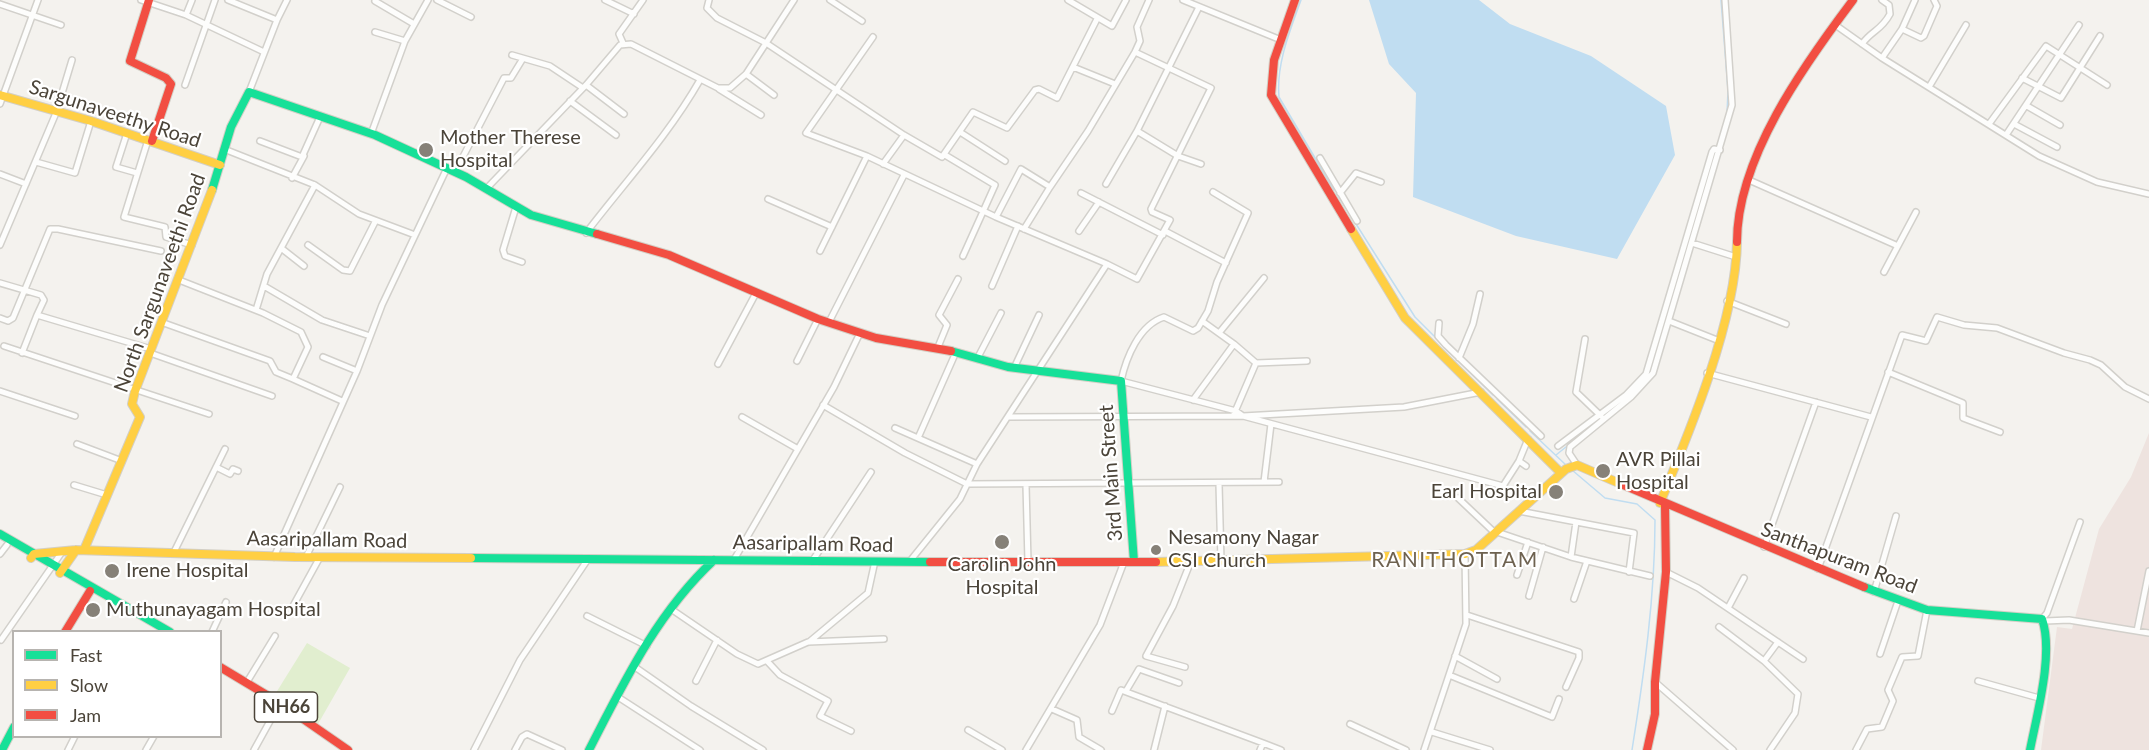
<!DOCTYPE html>
<style>
body{margin:0}
#map{position:relative;width:2149px;height:750px;overflow:hidden;background:#f4f2ee;font-family:Lato,sans-serif}
canvas{display:block}
.legend{position:absolute;left:12px;top:630px;width:210px;height:108px;box-sizing:border-box;background:#fff;border:2px solid #b7b4b0;margin:0;padding:8px 10px;list-style:none;font-size:18px;color:#4b4439}
.legend li{display:flex;align-items:center;gap:12px;height:30px}
.legend b{width:30px;border:2px solid #b7b4b0}
</style>
<div id="map">
<canvas width="2149" height="750"></canvas>
<ul class="legend">
<li><b style="height:8px;background:#16e098"></b>Fast</li>
<li><b style="height:8px;background:#ffcf43"></b>Slow</li>
<li><b style="height:8px;background:#f24e42"></b>Jam</li>
</ul>
</div>
<script>
const ctx = document.querySelector('canvas').getContext('2d');
ctx.lineJoin = 'round';
function fillPath(path, color) { ctx.fillStyle = color; ctx.fill(path, 'evenodd'); }
function strokePath(path, color, width, dash) { ctx.strokeStyle = color; ctx.lineWidth = width; ctx.lineCap = dash ? 'butt' : 'round'; ctx.setLineDash(dash || []); ctx.stroke(path); }
function write(font, color, halo, rows, align = 'center') {
  ctx.font = font + ' Lato,sans-serif'; ctx.lineWidth = 4.5; ctx.setLineDash([]); ctx.textBaseline = 'middle'; ctx.strokeStyle = halo; ctx.fillStyle = color; for (const [text, x, y, turn = 0] of rows) {
    ctx.save(); ctx.translate(x, y); ctx.rotate((+turn || 0) * Math.PI / 180); ctx.textAlign = isNaN(turn) ? turn : align; if (halo) ctx.strokeText(text, 0, 0); ctx.fillText(text, 0, 0); ctx.restore();
  }
}
fillPath(new Path2D(`
 M2149 433V750H2041L2057 627 2072 629 2099 529 2131 477Z`), '#eee3df');
fillPath(new Path2D(`
 M307 643 350 668 318 724 274 696Z`), '#e1eecf');
fillPath(new Path2D(`
 M1369 0H1479L1510 24 1591 56 1666 106 1675 155 1617 259 1516 236 1413 197 1416 93 1389 64Z`), '#c0ddf1');
strokePath(new Path2D(`
 M1301 0C1290 31 1276 64 1279 97L1334 190
 M1721 0 1728 90 1727 114
 M1337 194 1415 317 1493 395
 M1497 399 1526 427
 M1530 431 1566 465
 M1556 455 1592 426
 M1572 470 1605 498 1637 504 1655 520C1655 597 1644 674 1632 750`), '#c0ddf1', 1.5);
const street = new Path2D(`
 M141 0 186 15 192 0
 M228 0 277 20 249 92
 M437 0 471 17
 M605 0 634 14
 M709 0 707 8 717 18 766 43 904 135 942 157 973 112 1007 128 1035 90 1039 89 1057 98 1097 19
 M830 0 862 21
 M1068 0 1112 26 1126 0
 M1183 0 1281 40
 M1915 0 1902 29 1921 38 1924 36 1937 6 1934 0
 M375 1 414 24
 M0 4 61 25
 M186 15 264 52
 M277 20 287 0
 M1834 24 1882 58 2039 156 2097 182 2149 194
 M375 32 405 41
 M873 37 806 133 867 156 996 217
 M623 43 619 34 643 0
 M1862 44C1872 30 1881 31 1890 14L1889 5 1882 0
 M512 55 550 66 583 88
 M1882 58 1902 29
 M1073 67 1115 84
 M746 74 774 95
 M2022 78 2061 98 2100 36
 M185 85 215 0
 M586 85 624 114
 M1929 87 1966 25
 M719 89 761 115
 M570 101 616 135
 M0 104 38 0
 M2027 106 2060 125
 M1989 124 2046 46 2107 85
 M2014 124 2057 147
 M1137 131 1199 7
 M960 132 1005 161
 M127 133 116 167 137 173
 M371 134 405 41 428 0
 M2006 135 2079 25
 M148 140 124 217 165 227 166 237 192 245
 M260 141 302 157 320 117
 M224 149 315 185 267 274 256 310
 M945 155 995 185 963 256
 M1320 158 1357 221
 M36 162 75 173 91 121
 M883 164 904 135
 M455 172 504 78H511L522 60
 M0 174 26 184
 M292 178 304 156
 M1749 180 1898 246
 M1106 184 1137 131 1178 156 1201 164
 M315 185 359 214 415 235
 M487 188 586 85 620 45 631 44 718 88H730L746 74 794 0
 M1213 192 1248 213 1217 282 1208 311 1198 328 1193 331 1164 317C1139 325 1126 358 1121 381L1236 411 1243 416 1404 407 1481 392
 M1081 193 1163 235
 M1340 193 1356 173 1381 182
 M768 199 832 227
 M516 207 503 250 505 256 522 262
 M1024 229 1050 187
 M1079 231 1099 202
 M1165 231 1226 263
 M586 233C625 182 668 136 700 80
 M1692 243 1736 257
 M0 245 56 113 72 60
 M308 245 343 270 350 271 375 222
 M281 248 304 266
 M820 251 867 156
 M1107 264 1137 279 1170 220 1152 212 1151 209 1211 88 1135 52
 M1884 272 1916 212
 M179 280 263 313 301 332 308 347 293 379 342 401
 M0 283 41 295 44 300 37 315 151 349
 M264 286 322 320 370 336
 M992 286 1018 226
 M1727 301 1786 324
 M0 318 8 321 13 318 50 229H58L161 251
 M1202 321 1234 344
 M1669 321 1717 340
 M161 322 270 361 276 372 293 379
 M829 322 904 175
 M1439 323 1438 336 1446 345 1541 436
 M1219 333 1264 278
 M1585 339 1576 392 1601 416
 M4 346 209 414
 M938 347 947 325 939 315 958 279
 M22 353 37 315
 M150 353 272 396
 M323 357 357 371
 M1459 358 1473 324 1480 294
 M977 359 1001 313
 M797 361 818 319
 M718 364 756 293
 M1014 368 1039 315
 M1888 372 1963 403V418L2000 432
 M1707 373 1871 417
 M0 391 75 416
 M1193 400 1234 344 1256 363
 M823 405 905 453 967 484 1279 482
 M1234 414 1256 363 1307 361
 M742 417 798 449
 M1008 417 1243 416 1503 486 1519 461 1526 466
 M895 428 977 464
 M918 438 956 352
 M77 444 122 461
 M1558 446 1626 395 1646 374 1712 152 1714 149 1720 150
 M1519 461 1528 439
 M1577 465 1569 453 1570 447 1631 397 1653 373 1732 105 1725 0
 M216 467 230 474 233 469 238 471
 M1264 482 1271 424
 M1219 484 1221 561
 M74 485 107 495
 M1026 485 1028 562
 M1458 498 1495 533
 M1519 511 1634 533 1629 572
 M1497 532 1571 557 1650 576
 M1764 547 1816 402
 M174 552 225 449
 M0 554 7 545
 M274 557 357 371 382 305 447 168
 M306 557 340 487
 M1571 557 1576 522
 M735 558 834 387 860 333
 M813 560 871 472
 M910 561 960 499 977 464 1107 264 996 217 1021 169 1050 187 1088 131 1135 52 1140 41 1137 27 1149 0
 M1818 569 1902 335 1926 341 1937 317 1964 325 1997 328 2064 353 2090 360 2101 365 2125 387 2149 399
 M1666 572 1698 588 1803 659
 M1517 575 1528 542
 M1874 592 1896 516
 M1529 596 1543 547
 M1574 599 1587 561
 M293 606 320 557
 M1728 608 1744 578
 M671 609 737 654 758 664 808 642 884 639
 M1467 615 1579 652V658L1566 687
 M587 616 647 646
 M2042 619 2047 613 2080 522
 M2045 621 2069 620 2149 633
 M1719 627 1764 661 1798 694 1795 713 1770 750
 M2137 631 2149 571
 M212 632 226 602
 M1 640 62 552
 M809 642 868 593 875 561
 M1880 654 1898 601
 M1455 656 1497 679
 M767 661 780 675 828 701 820 716 851 731
 M1764 661 1778 642
 M635 667 691 706 763 750
 M1185 667 1146 656 1173 606 1191 561
 M1449 675 1552 717 1559 699
 M696 681 717 640
 M1978 681 2039 698
 M247 682 275 636
 M1655 682 1733 750
 M1126 691 1139 669 1179 683
 M618 697 700 750
 M1052 709 1077 720 1079 737 1101 750
 M1112 711 1121 690 1263 743
 M1350 724 1406 750
 M968 730 1002 750
 M1432 732 1490 750
 M68 750 75 736
 M146 750 154 736
 M254 750 280 703
 M474 750 520 660 588 559
 M515 750 522 737 527 734 562 750
 M1026 750 1100 625 1124 562
 M1154 750 1165 706
 M1260 750 1263 743 1281 750
 M1424 750 1466 624 1465 554
 M1856 750 1867 729 1882 727 1893 701 1888 690 1902 657 1918 656 1927 610`);
const fast = new Path2D(`
 M212 190 231 127 249 92 375 135 466 177 531 215 597 234
 M951 351 1008 367 1121 381 1134 562
 M0 534 170 632
 M471 558 930 562
 M1864 587 1927 610 2042 619C2054 653 2037 714 2030 750
 M2 750 14 727
 M589 750C624 682 657 613 714 560`);
const slow = new Path2D(`
 M0 95 91 121 220 165
 M1351 229 1405 318 1561 473
 M1660 503C1690 431 1736 320 1737 242
 M84 550 140 417 132 404 135 391 212 190
 M31 558 34 554 76 550 295 557 471 558
 M1156 562 1465 554 1476 550 1566 469 1577 465 1621 484
 M60 573 76 550`);
const jam = new Path2D(`
 M149 0 130 61 166 78 171 84 152 141
 M1295 0 1274 60 1271 95 1351 229
 M597 234 669 255 818 319 876 338 951 351
 M1737 242C1737 158 1804 65 1853 0
 M1621 484 1864 587
 M930 562H1156
 M65 632 90 591
 M220 667 280 703 348 750
 M1647 750 1655 714V682L1666 572 1665 505`);
strokePath(street, '#d2d0cb', 8);
strokePath(fast, '#d3cfc5', 10);
strokePath(slow, '#d3cfc5', 10);
strokePath(jam, '#d3cfc5', 10);
strokePath(street, '#fdfdfc', 5);
strokePath(fast, '#16e098', 8);
strokePath(slow, '#ffcf43', 8);
strokePath(jam, '#f24e42', 8);
for (const [x, y, r, color] of [
 [426,150,8,"#868178"],
 [1603,471,8,"#868178"],
 [1556,492,8,"#868178"],
 [1002,542,8,"#868178"],
 [1156,550,6,"#868178"],
 [112,571,8,"#868178"],
 [93,610,8,"#868178"]
]) { const dot = new Path2D(); dot.arc(x, y, r, 0, 2 * Math.PI); ctx.fillStyle = color; ctx.fill(dot); strokePath(dot, '#fff', 2); }
for (const [x, y, w] of [
 [286,707,63]
]) { const box = new Path2D(); box.roundRect(x - w / 2, y - 15, w, 30, 4.5); ctx.fillStyle = '#fff'; ctx.fill(box); strokePath(box, '#4b4439', 1.5); }
write('bold 18px', '#4b4439', null, [
 ["NH66",286,707]
]);
write('20px', '#4b4439', '#fff', [
 ["Sargunaveethy Road",115,114,18],
 ["North Sargunaveethi Road",160,283,-70],
 ["3rd Main Street",1111,473,-94],
 ["Aasaripallam Road",327,540,1],
 ["Aasaripallam Road",813,544,1],
 ["Santhapuram Road",1839,558,21]
]);
write('20px', '#4b4439', '#fff', [
 ["Mother Therese",440,138],
 ["Hospital",440,161],
 ["AVR Pillai",1616,460],
 ["Hospital",1616,483],
 ["Earl Hospital",1542,492,"right"],
 ["Nesamony Nagar",1168,538],
 ["CSI Church",1168,561],
 ["Carolin John",1002,565,"center"],
 ["Hospital",1002,588,"center"],
 ["Irene Hospital",126,571],
 ["Muthunayagam Hospital",106,610]
], 'left');
ctx.letterSpacing = '1.5px';
write('21px', '#6e6250', '#fff', [
 ["RANITHOTTAM",1455,560]
]);
ctx.letterSpacing = '0px';
</script>
